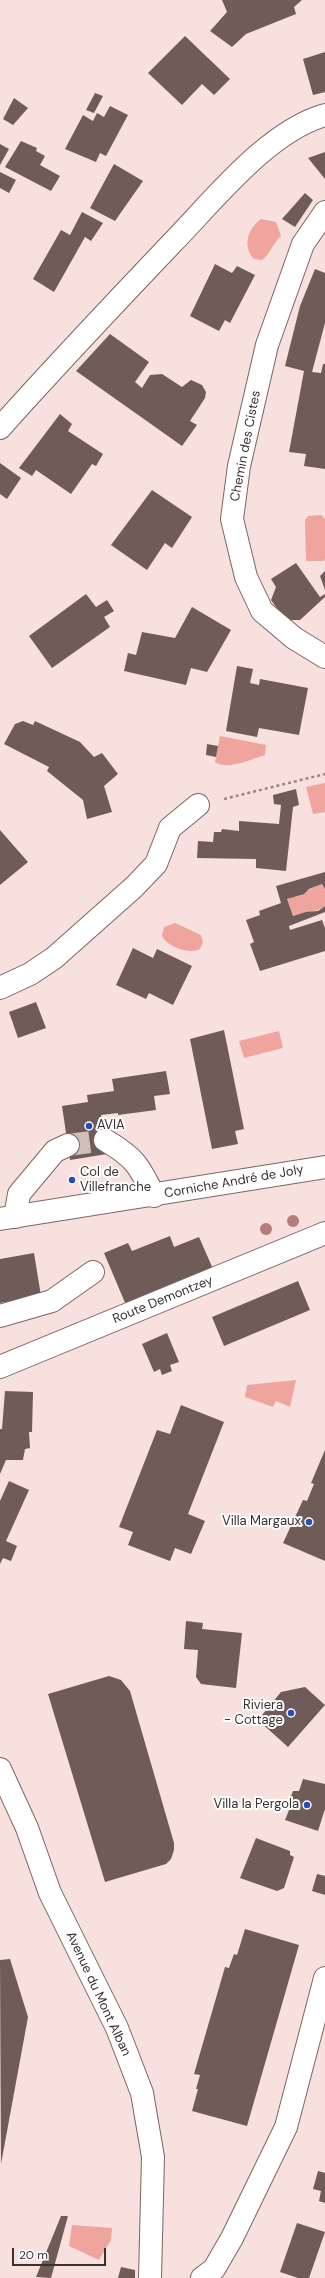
<!DOCTYPE html>
<meta charset="utf-8">
<style>
body{margin:0}
#map{position:relative;width:325px;height:2278px;overflow:hidden;background:#f7e0dd;font-family:"DM Sans",sans-serif}
canvas{display:block}
.scale{position:absolute;left:12px;top:2248px;width:94px;height:18px;box-sizing:border-box;border:2px solid #39302f;border-top:0;padding-left:5px;font-size:12px;line-height:14px;white-space:nowrap;color:#39302f;-webkit-text-stroke:3px #fff;paint-order:stroke}
</style>
<div id="map">
<canvas width="325" height="2278"></canvas>
<div class="scale">20 m</div>
</div>
<script>
const ctx = document.querySelector('canvas').getContext('2d');
ctx.lineJoin = 'round';
function fillPath(path, color) { ctx.fillStyle = color; ctx.fill(path, 'evenodd'); }
function strokePath(path, color, width, dash) { ctx.strokeStyle = color; ctx.lineWidth = width; ctx.lineCap = dash ? 'butt' : 'round'; ctx.setLineDash(dash || []); ctx.stroke(path); }
function write(font, color, halo, rows, align = 'center') {
  ctx.font = font + ' "DM Sans",sans-serif'; ctx.lineWidth = 4; ctx.setLineDash([]); ctx.textBaseline = 'middle'; ctx.strokeStyle = halo; ctx.fillStyle = color; for (const [text, x, y, turn = 0] of rows) {
    ctx.save(); ctx.translate(x, y); ctx.rotate((+turn || 0) * Math.PI / 180); ctx.textAlign = isNaN(turn) ? turn : align; if (halo) ctx.strokeText(text, 0, 0); ctx.fillText(text, 0, 0); ctx.restore();
  }
}
fillPath(new Path2D(`
 M261 219 276 222 281 236C273 243 271 253 262 260L254 259C242 246 248 228 261 219Z
 M321 515 325 519V559L324 561H306L305 520 308 516Z
 M220 736 266 745 265 755C252 759 226 771 215 762Z
 M325 783V812L313 814 306 787Z
 M322 884 325 889V906C316 913 304 912 293 916L287 899C300 895 309 889 322 884Z
 M175 923 201 935 203 942 200 949C190 955 165 946 162 935L164 927Z
 M279 1031 283 1048 244 1058 239 1041Z
 M296 1380 290 1407 276 1401 273 1407 245 1397 247 1385Z
 M72 2225 112 2228 111 2240 99 2260 69 2246Z`), '#efa59d');
fillPath(new Path2D(`
 M222 0H302L294 7 296 14 246 34 232 47 210 31 227 12Z
 M185 36 230 79 214 95 202 84 182 105 148 73Z
 M325 52V92L313 95 303 59Z
 M95 93 103 96 94 113 86 110Z
 M14 98 28 108 13 125 3 119Z
 M110 106 128 115 106 156 100 153 96 162 65 149 83 115 93 121 97 113 104 117Z
 M21 141 37 148 36 151 45 156 40 165 60 176 51 191 5 167Z
 M0 144 9 149 0 165Z
 M325 152V179L308 158Z
 M114 164 143 181 115 221 90 208Z
 M0 172 16 180 9 193 0 188Z
 M305 193 313 200 295 227 282 219Z
 M82 212 103 223 91 241 85 237 54 292 33 279 61 230 70 235Z
 M215 264 232 273 237 266 255 275 230 323 225 320 219 331 190 316Z
 M315 269 325 273V323L312 372 321 373 323 364H325V469L304 466 306 454 289 452 304 371 285 366 300 306Z
 M110 334 149 362 135 382 142 388 150 375 162 374 182 387 191 380 202 385 206 392 205 398 190 421 197 425 182 446 76 371Z
 M60 414 72 424 68 431 103 454 96 466 92 464 71 494 36 470 32 476 19 468Z
 M0 463 21 478 7 499 0 494Z
 M152 490 192 517 172 548 165 543 147 570 111 545Z
 M296 563 320 597 325 594V597L300 620H285L271 600 276 587 271 579Z
 M325 571V590L320 576Z
 M86 594 96 607 107 600 114 611 104 617 110 627 52 668 29 636Z
 M192 607 231 630 207 672 191 668 186 685 124 671 128 653 136 655 142 632 175 638Z
 M237 666 253 669 250 683 259 685 260 679 308 688 299 735 259 728 257 737 226 731Z
 M23 721 33 725 35 721 80 742 94 757 102 753 118 774 104 786 112 812 87 819 83 800 47 771 49 767 4 744 15 724Z
 M207 744 218 746 216 757 206 755Z
 M296 789 299 805 293 807 286 871 256 868V859L197 858 198 841 213 842 214 832H221L222 829 239 831V821L279 824 281 805 274 804 273 795Z
 M0 830 28 862 0 885Z
 M325 872V889L322 884 309 889 304 894 287 899 293 916 306 912 318 911 325 906V912L289 926 290 930 322 920 325 928V951L260 971 250 944 254 942 246 920 260 915 259 911 281 903 276 886Z
 M133 948 153 958 157 949 192 966 173 1005 149 993 146 999 116 985Z
 M36 1002 46 1028 18 1038 9 1012Z
 M224 1030 244 1129 235 1131 238 1144 212 1149 190 1039Z
 M166 1071 170 1094 154 1096 156 1110 118 1115V1113L101 1115 107 1154 70 1160 62 1106 88 1102 87 1095 114 1091 112 1079Z
 M170 1236 174 1247 199 1237 213 1269 126 1305 104 1253 128 1243 132 1251Z
 M34 1253 41 1296 0 1303V1259Z
 M298 1281 310 1310 224 1346 212 1317Z
 M167 1333 179 1362 170 1365 172 1371 162 1375 160 1369 154 1372 142 1344Z
 M5 1391 33 1392 32 1432H29L30 1448 25 1449 23 1460H6L0 1474V1429H2Z
 M181 1405 224 1422 188 1514 205 1521 191 1554 175 1548 170 1561 128 1545 133 1532 119 1527 157 1430 170 1434Z
 M325 1450V1561L283 1543 303 1500 307 1501 314 1484 311 1483Z
 M9 1481 29 1490 6 1541 17 1546 11 1561 3 1558 0 1564V1501Z
 M186 1621 203 1623 202 1629 242 1633 236 1688 201 1684 196 1677 198 1650 184 1649Z
 M109 1676 121 1680 130 1691 174 1843V1850L171 1859 166 1864 105 1882 48 1694Z
 M305 1687 325 1705 288 1747 258 1720 281 1692Z
 M303 1779 325 1784V1809L318 1831 285 1820 291 1805 288 1804 293 1791H299Z
 M256 1838 290 1851V1855L294 1857 284 1888 277 1891 240 1878Z
 M317 1874 325 1876V1895L312 1891Z
 M245 1929 299 1945 247 2126 192 2111 198 2089H196L200 2075 194 2074 225 1967 229 1968 234 1954 237 1955Z
 M10 1959 28 2017 1 2164 0 1960Z
 M318 2171 325 2173V2203L319 2201 321 2191 313 2189Z
 M61 2216H68L51 2278 36 2277Z
 M297 2223 325 2232 309 2278H298L280 2272Z
 M121 2267 135 2270V2278H118Z`), '#6f5c59');
strokePath(new Path2D(`
 M68 1145 105 1140`), '#d1bdba', 22, [22, 11]);
const minor = new Path2D(`
 M325 212 303 244 267 345 239 466 232 519 246 577 262 611 294 638 325 657
 M0 428C57 364 115 303 173 242 214 200 268 131 325 115
 M0 988 30 974 54 958 134 887 156 864 170 828 198 805
 M105 1140C134 1157 139 1165 154 1196
 M15 1217 19 1194 55 1151 68 1145
 M0 1316 52 1301 93 1272
 M0 1367 325 1233
 M0 1769 27 1828 50 1893 117 2028 142 2093 153 2157 150 2278
 M202 2278 214 2269 232 2238 286 2127 325 1978`);
const major = new Path2D(`
 M0 1219 325 1167`);
strokePath(minor, '#7a6663', 24);
strokePath(major, '#7a6663', 24);
strokePath(new Path2D(`
 M224 799 325 774`), '#968684', 2.5, [3, 3]);
strokePath(minor, '#fff', 22);
strokePath(major, '#fff', 22);
ctx.fillStyle = '#b67c79';
for (const [x, y] of [
 [293,1221],
 [266,1229]
]) { ctx.beginPath(); ctx.arc(x, y, 6, 0, 2 * Math.PI); ctx.fill(); }
for (const [x, y, r, color] of [
 [89,1126,4,"#254dbb"],
 [72,1180,4,"#254dbb"],
 [309,1522,4,"#254dbb"],
 [291,1713,4,"#254dbb"],
 [307,1805,4,"#254dbb"]
]) { const dot = new Path2D(); dot.arc(x, y, r, 0, 2 * Math.PI); ctx.fillStyle = color; ctx.fill(dot); strokePath(dot, '#fff', 1.5); }
write('13px', '#39302f', '#fff', [
 ["Chemin des Cistes",246,446,-79],
 ["Corniche André de Joly",234,1182,-10],
 ["Route Demontzey",163,1300,-22],
 ["Avenue du Mont Alban",98,1994,65]
]);
write('13px', '#39302f', '#fff', [
 ["AVIA",97,1126,"left"],
 ["Col de",80,1173,"left"],
 ["Villefranche",80,1188,"left"],
 ["Villa Margaux",301,1522],
 ["Riviera",283,1706],
 ["- Cottage",283,1721],
 ["Villa la Pergola",299,1805]
], 'right');
</script>
